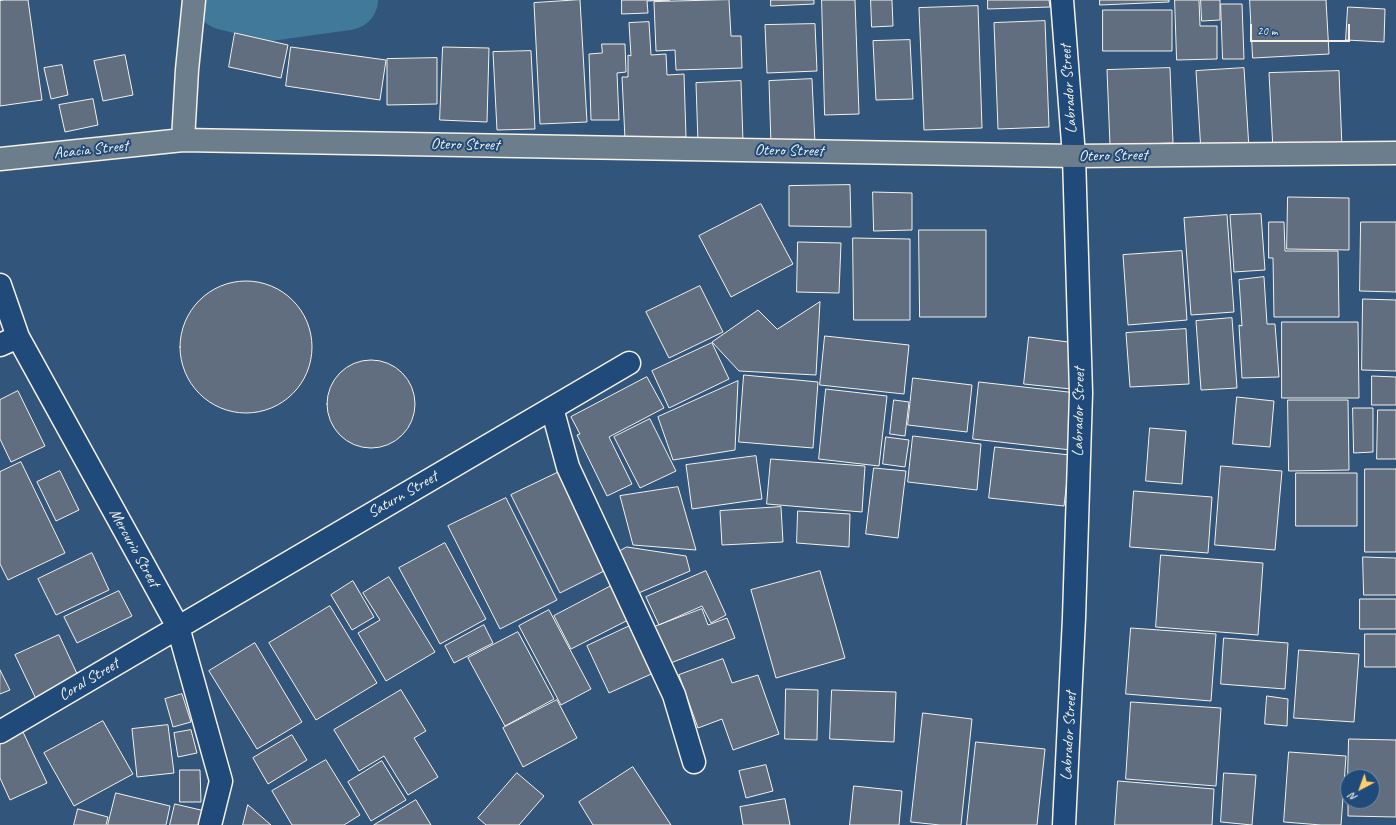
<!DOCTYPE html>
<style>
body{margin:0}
#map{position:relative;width:1396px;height:825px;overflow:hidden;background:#32557c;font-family:Caveat,sans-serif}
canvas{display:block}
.north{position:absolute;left:1340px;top:769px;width:40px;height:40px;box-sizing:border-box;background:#1f4a7a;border:1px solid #748da6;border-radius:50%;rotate:221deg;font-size:11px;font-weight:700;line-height:16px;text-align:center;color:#f4f1e8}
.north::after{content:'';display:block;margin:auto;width:14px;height:18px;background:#ffd166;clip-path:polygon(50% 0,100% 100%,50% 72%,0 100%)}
.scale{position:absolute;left:1250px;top:24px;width:100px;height:18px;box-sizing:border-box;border:2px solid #f4f1e8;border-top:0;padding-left:5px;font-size:12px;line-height:14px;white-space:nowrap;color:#f4f1e8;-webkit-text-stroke:3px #1f4a7a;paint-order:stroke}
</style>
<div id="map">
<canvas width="1396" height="825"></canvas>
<div class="north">N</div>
<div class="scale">20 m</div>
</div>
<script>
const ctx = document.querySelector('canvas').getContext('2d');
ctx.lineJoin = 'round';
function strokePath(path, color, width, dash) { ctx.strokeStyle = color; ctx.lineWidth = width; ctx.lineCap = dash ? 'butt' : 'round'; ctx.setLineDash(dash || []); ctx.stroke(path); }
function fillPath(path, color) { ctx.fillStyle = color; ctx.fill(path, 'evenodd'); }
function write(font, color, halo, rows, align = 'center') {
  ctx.font = font + ' Caveat,sans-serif'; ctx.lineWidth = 4; ctx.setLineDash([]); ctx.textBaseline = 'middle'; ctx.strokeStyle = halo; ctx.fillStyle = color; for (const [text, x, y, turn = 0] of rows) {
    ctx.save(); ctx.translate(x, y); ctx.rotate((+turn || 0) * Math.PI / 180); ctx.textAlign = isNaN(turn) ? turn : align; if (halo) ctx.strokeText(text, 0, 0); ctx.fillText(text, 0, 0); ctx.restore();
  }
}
strokePath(new Path2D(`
 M225 0 269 11 348 0`), '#40799a', 60);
const building = new Path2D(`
 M5 0H28L42 100 0 106V1Z
 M580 0 587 122 540 124 534 3Z
 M622 0H670L647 1 648 13 622 14Z
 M729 0 731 36H741L742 68 676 70 675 50 656 51 654 2Z
 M771 0H814V4L771 6Z
 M822 0H855L859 114 825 115Z
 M871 0H892L893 26 872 27Z
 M988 0H1049L1050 7 988 9Z
 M1100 0H1169V2L1100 5Z
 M1175 0H1199L1200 26H1217V59L1177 60Z
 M1201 0H1220V20L1202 21Z
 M1250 0H1326L1329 54 1253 58Z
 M1221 4H1242L1244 59H1223Z
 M978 6 982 128 924 130 919 8Z
 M1348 7 1385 9 1384 42 1346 40Z
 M1103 10H1172V51H1103Z
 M1045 21 1049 127 998 129 994 23Z
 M649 22 651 55 666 54 667 75 684 74 686 137 625 139 622 77H628V55L631 56 629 23Z
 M815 24 817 71 767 73 765 25Z
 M235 33 288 45 281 78 229 67Z
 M910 40 913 99 876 100 873 41Z
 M602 44H625L626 72 617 73 619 120H591L589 54 602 53Z
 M291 47 386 60 380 100 286 86Z
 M443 47 489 48 487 122 440 120Z
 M531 51 535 129 497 130 493 52Z
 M125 55 133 95 103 101 94 61Z
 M437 58V104L387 105V59Z
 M62 65 68 95 51 99 44 68Z
 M1170 68 1173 143 1110 145 1107 70Z
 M1244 68 1249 149 1201 152 1196 71Z
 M1339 71 1342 148 1273 150 1269 73Z
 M812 79 815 144 771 145 769 81Z
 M741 81 743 142 698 143 696 83Z
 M93 99 98 125 65 132 59 105Z
 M850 185 851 227 789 226V186Z
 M873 192 912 193V230L874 231Z
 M1288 197 1349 198V250L1287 249Z
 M761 204 793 264 731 297 699 236Z
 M1261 214 1265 270 1234 272 1230 215Z
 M1227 215 1234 312 1191 315 1184 218Z
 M1269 222H1284L1285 251H1338L1339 317H1274L1273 258H1269Z
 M1361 222H1396V292L1360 291Z
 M919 230H986V317H920Z
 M853 238 910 239V320H854Z
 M798 242 841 243 839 293 797 292Z
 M1182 251 1187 320 1128 325 1123 255Z
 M1264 277 1267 324H1275L1279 377 1242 378 1239 325 1242 326 1239 280Z
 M180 347a66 66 0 1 1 132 0a66 66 0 1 1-132 0Z
 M700 286 723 332 669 358 646 312Z
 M1363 299 1396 300V371L1362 370Z
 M820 302 816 375 739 371 712 342 758 310 777 329Z
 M1232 318 1237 388 1201 390 1196 321Z
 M1282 322H1358L1359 398H1282Z
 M1186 329 1189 384 1130 387 1126 333Z
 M825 336 909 345 904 394 820 385Z
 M1029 337 1076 343 1071 389 1024 384Z
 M712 343 729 379 669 408 652 371Z
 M327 404a44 44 0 1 1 88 0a44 44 0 1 1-88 0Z
 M744 375 818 382 813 448 739 442Z
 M1372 376 1396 377V405H1372Z
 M647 377 664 408 609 437 632 484 607 496 577 435 580 434 571 417Z
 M913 378 972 385 967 432 908 425Z
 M738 381 735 450 673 460 658 417Z
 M979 382 1077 393 1071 450 973 439Z
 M826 389 887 396 879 466 819 459Z
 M18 391 45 446 11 462 0 439V400Z
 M1237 397 1274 401 1270 447 1233 444Z
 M894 400 909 402 905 436 890 434Z
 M1288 400H1348L1349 470 1289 471Z
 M1353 408H1373V452L1354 453Z
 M1378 410H1396V459H1377Z
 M650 419 676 471 640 488 614 437Z
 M1150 428 1186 431 1182 484 1146 481Z
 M913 436 981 444 977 490 908 482Z
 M886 437 909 440 905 467 883 464Z
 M995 447 1070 455 1064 506 989 498Z
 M756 456 762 499 692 509 686 465Z
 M771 459 865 466 862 512 767 504Z
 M21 462 65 553 8 580 0 564V472Z
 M1221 466 1282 471 1275 550 1215 545Z
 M874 468 906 471 898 538 866 534Z
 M1365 469H1396V552H1365Z
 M60 471 79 510 56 521 37 482Z
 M559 472 608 569 560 593 511 495Z
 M1296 473H1357V526H1296Z
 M678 487 696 550 633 545 620 496Z
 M1134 491 1212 497 1208 553 1130 547Z
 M506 498 557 600 500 629 448 526Z
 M781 507 783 542 722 545 720 511Z
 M798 511 850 514 849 547 797 543Z
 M445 543 486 619 440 644 399 568Z
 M627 547 686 556 690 571 634 595 613 555Z
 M92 553 109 590 56 615 38 579Z
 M1161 555 1263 563 1258 635 1156 627Z
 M1363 557 1396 558V595H1364Z
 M706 571 726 615 711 623 702 606 659 625 646 597Z
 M820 571 845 658 776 678 751 590Z
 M389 577 435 652 386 681 358 633 380 620 363 593Z
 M353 581 374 617 352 630 331 595Z
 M613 585 630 619 571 649 554 616Z
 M119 591 132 616 77 643 64 617Z
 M1360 599H1396V629H1360Z
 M330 606 377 683 316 720 269 643Z
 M702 609 708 625 727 618 735 638 668 664 654 627Z
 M549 610 591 689 561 705 519 626Z
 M636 623 658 671 609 693 587 646Z
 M484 625 493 643 454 663 445 646Z
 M1131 628 1216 634 1211 701 1126 694Z
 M518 632 554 699 505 726 468 658Z
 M1365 634H1396V667H1365Z
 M59 635 79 678 36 699 15 655Z
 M1224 638 1288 643 1285 689 1221 684Z
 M255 643 302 722 257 749 209 671Z
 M1299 650 1359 654 1354 722 1294 718Z
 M723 659 732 683 758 675 779 734 733 750 722 719 698 728 679 675Z
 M0 670 10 690 0 694Z
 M786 689 818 690 817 740 785 739Z
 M401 690 426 731 414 738 438 777 408 795 384 756 359 771 334 730Z
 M832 690 896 692 894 742 830 739Z
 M182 694 191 722 173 727 165 699Z
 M1267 696 1288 699 1287 726 1265 724Z
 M557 700 577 738 523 767 503 728Z
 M1131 702 1221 708 1216 786 1126 779Z
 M923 713 972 719 961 825H940L911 822Z
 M103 721 133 774 74 806 44 753Z
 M168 725 174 773 137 777 132 729Z
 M191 730 197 753 178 757 174 733Z
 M23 732 47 783 10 800 0 778V743Z
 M292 735 307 760 268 784 253 758Z
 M1349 739 1396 740V817L1348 816V797V801H1372V777H1348Z
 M976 742 1045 749 1037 825H967Z
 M1289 752 1346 756 1341 825H1321L1284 822Z
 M326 760 360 815 344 825H292L272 791Z
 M382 761 406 800 371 821 348 782Z
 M766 765 773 791 746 798 739 771Z
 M633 767 671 825H593L579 802Z
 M180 770H200L201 802H180Z
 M517 773 544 796 519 825H486L478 818Z
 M1224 773 1256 775 1252 825 1221 822Z
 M1118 781 1214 789 1212 825H1115Z
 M854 786 902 791 899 825H850Z
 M116 793 170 806 166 825H108Z
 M785 799 790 825H743L740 807Z
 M416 800 431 825H374Z
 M175 804 205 811 202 825H170Z
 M248 805 271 825H243Z
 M78 809 108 817 106 825H74Z`);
fillPath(building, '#606e80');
strokePath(building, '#f4f1e8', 1);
const minor = new Path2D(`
 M1062 0 1074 156 1081 393 1074 618 1064 825
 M0 285 18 337 178 627 221 781 210 825
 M0 345 18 337
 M552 408 568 467 674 695 694 762
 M0 732 629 363`);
const major = new Path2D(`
 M183 140 187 70 194 0
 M0 159 183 140 1074 156 1396 153`);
strokePath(minor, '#f4f1e8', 25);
strokePath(major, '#f4f1e8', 25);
strokePath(minor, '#1f4a7a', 22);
strokePath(major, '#6c7d8b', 22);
write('16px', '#f4f1e8', '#1f4a7a', [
 ["Labrador Street",1069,89,-94],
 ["Otero Street",465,145,1],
 ["Acacia Street",91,150,-6],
 ["Otero Street",789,151,1],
 ["Otero Street",1113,156,-1],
 ["Labrador Street",1079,412,-89],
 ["Saturn Street",403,495,-30],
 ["Mercurio Street",134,548,61],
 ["Coral Street",89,680,-31],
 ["Labrador Street",1069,736,-87]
]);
</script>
